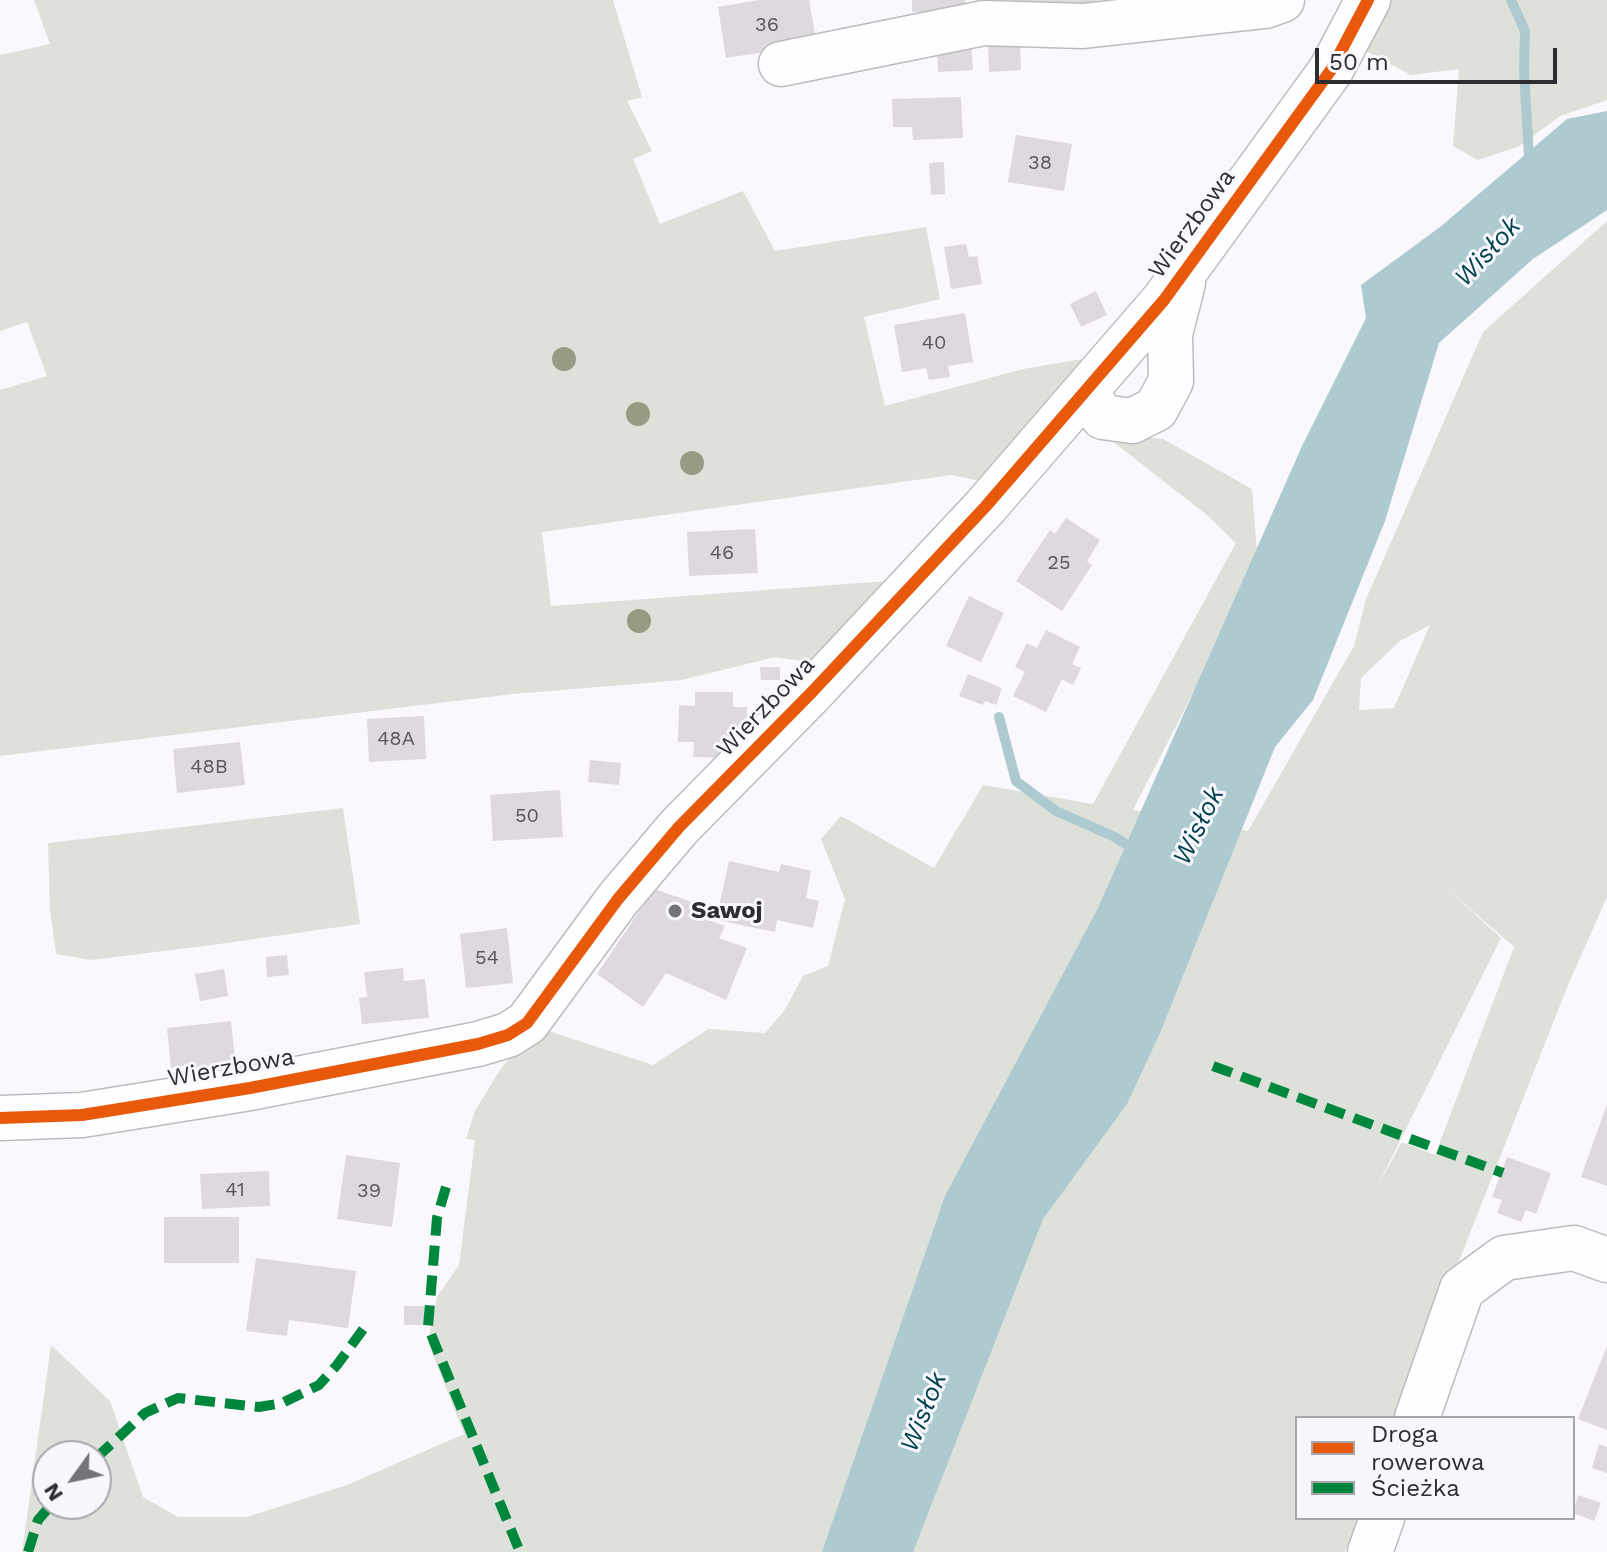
<!DOCTYPE html>
<meta charset="utf-8">
<style>
body{margin:0}
#map{position:relative;width:1607px;height:1552px;overflow:hidden;background:#faf8fd;font-family:"Work Sans",sans-serif}
canvas{display:block}
.legend{position:absolute;left:1295px;top:1416px;width:280px;height:104px;box-sizing:border-box;background:#f9f7fe;border:2px solid #a8a6ac;margin:0;padding:10px 14px;list-style:none;font-size:24px;color:#2e2d31}
.legend li{display:flex;align-items:center;gap:16px;height:40px}
.legend b{width:40px;border:2px solid #a8a6ac}
.north{position:absolute;left:32px;top:1440px;width:80px;height:80px;box-sizing:border-box;background:#f9f7fe;border:2px solid #a8a6ac;border-radius:50%;rotate:237deg;font-size:22px;font-weight:700;line-height:32px;text-align:center;color:#2e2d31}
.north::after{content:'';display:block;margin:auto;width:28px;height:36px;background:#757478;clip-path:polygon(50% 0,100% 100%,50% 72%,0 100%)}
.scale{position:absolute;left:1315px;top:48px;width:242px;height:36px;box-sizing:border-box;border:4px solid #2e2d31;border-top:0;padding-left:10px;font-size:24px;line-height:28px;white-space:nowrap;color:#2e2d31;-webkit-text-stroke:6px #f9f7fe;paint-order:stroke}
</style>
<div id="map">
<canvas width="1607" height="1552"></canvas>
<ul class="legend">
<li><b style="height:10px;background:#e8590c"></b>Droga rowerowa</li>
<li><b style="height:10px;background:#00873e"></b>Ścieżka</li>
</ul>
<div class="north">N</div>
<div class="scale">50 m</div>
</div>
<script>
const ctx = document.querySelector('canvas').getContext('2d');
ctx.lineJoin = 'round';
function fillPath(path, color) { ctx.fillStyle = color; ctx.fill(path, 'evenodd'); }
function strokePath(path, color, width, dash) { ctx.strokeStyle = color; ctx.lineWidth = width; ctx.lineCap = dash ? 'butt' : 'round'; ctx.setLineDash(dash || []); ctx.stroke(path); }
function write(font, color, halo, rows, align = 'center') {
  ctx.font = font + ' "Work Sans",sans-serif'; ctx.lineWidth = 6; ctx.setLineDash([]); ctx.textBaseline = 'middle'; ctx.strokeStyle = halo; ctx.fillStyle = color; for (const [text, x, y, turn = 0] of rows) {
    ctx.save(); ctx.translate(x, y); ctx.rotate((+turn || 0) * Math.PI / 180); ctx.textAlign = isNaN(turn) ? turn : align; if (halo) ctx.strokeText(text, 0, 0); ctx.fillText(text, 0, 0); ctx.restore();
  }
}
fillPath(new Path2D(`
 M34 0H613L642 97 627 101 652 151 633 159 660 224 743 191 775 251 926 227 940 299 864 317 885 406 1023 369 1094 357 989 483 952 475 542 532 551 606 900 580 820 664 775 657 682 680 513 694 0 756V390L47 376 27 322 0 331V55L50 44Z
 M1376 0H1607V100L1560 116 1520 146 1478 160 1453 146 1459 69 1411 75 1351 43Z
 M1607 221V897L1568 985 1397 1418H1297V1518H1358L1345 1552H22L51 1345 110 1401 143 1497 178 1517H247L347 1485 464 1434 428 1342 437 1297 459 1265 475 1140 466 1139 475 1111 498 1073 533 1026 653 1065 708 1029 765 1033 784 1011 803 976 828 966 845 899 821 839 841 816 934 868 983 785 1093 804 1236 543 1207 515 1102 433 1163 439 1252 489 1258 566 1133 810 1248 831 1354 646 1366 599 1483 332ZM1430 625 1394 708 1359 710 1361 678 1400 641ZM1445 887 1514 947 1435 1155 1402 1142 1376 1189 1501 938ZM48 1456H96V1504H48Z
 M343 808 360 924 212 945 91 960 56 954 50 910 48 843Z`), '#dee1d9');
fillPath(new Path2D(`
 M1607 111V210L1533 259 1439 343 1385 521 1313 700 1275 747 1160 1033 1127 1104 1043 1219 913 1552H822L945 1196 1098 908 1302 446 1366 318 1361 285 1440 227 1567 119Z`), '#aecad1');
strokePath(new Path2D(`
 M1511 0 1525 31 1524 71 1529 157 1531 162
 M999 717 1016 781 1056 811 1115 837 1136 851`), '#aecad1', 10);
fillPath(new Path2D(`
 M759 0H809L817 44 726 58 718 7Z
 M912 0H965V11L929 17V12H912Z
 M1013 0H1097V15L1014 16Z
 M1020 40 1021 70 989 72 988 41Z
 M971 42 973 70 938 72 937 44Z
 M961 97 963 138 913 140 912 127H893L892 99Z
 M1016 135 1072 144 1064 191 1008 182Z
 M944 162 945 194 931 195 929 163Z
 M966 244 969 257 977 256 982 284 951 289 944 247Z
 M1096 291 1107 315 1081 327 1070 304Z
 M965 313 973 362 948 366 950 377 929 380 926 368 902 372 894 325Z
 M1066 518 1100 540 1087 561 1092 565 1062 611 1016 581 1050 530 1055 534Z
 M755 529 758 573 689 576 687 532Z
 M969 596 1004 613 981 662 946 646Z
 M1046 630 1080 647 1072 664 1081 668 1073 685 1062 679 1046 712 1013 696 1025 672 1015 667 1027 643 1037 648Z
 M760 667H780V680H761Z
 M968 674 1002 688 996 705 985 701 983 705 959 696Z
 M695 692H733V707H747V736L738 758 693 757 694 742H678L679 705 695 706Z
 M424 716 426 759 369 762 367 719Z
 M240 742 245 785 177 793 173 749Z
 M590 760 621 763 619 785 588 782Z
 M560 790 563 837 493 841 490 795Z
 M729 861 779 872 781 864 811 871 806 898 819 901 813 928 777 920 775 932 716 920Z
 M654 889 701 905 695 915 725 926 719 938 747 948 726 1000 666 973 643 1007 597 974Z
 M507 928 513 983 466 988 460 934Z
 M287 955 289 975 267 977 266 957Z
 M403 968 404 981 425 979 429 1018 362 1024 359 998 367 997 364 972Z
 M224 969 228 996 200 1001 195 974Z
 M231 1021 237 1077 186 1082 185 1066 171 1068 167 1028Z
 M1607 1104V1186L1581 1177Z
 M346 1155 400 1163 392 1227 337 1219Z
 M1507 1157 1551 1173 1536 1214 1526 1210 1521 1222 1497 1213 1502 1200 1492 1197Z
 M269 1171 270 1206 202 1209 200 1174Z
 M164 1217H239V1263H164Z
 M256 1258 356 1271 348 1328 289 1320 287 1336 246 1331Z
 M404 1306H424V1325H404Z
 M1607 1346V1430L1578 1419Z
 M1599 1444 1607 1447V1473L1592 1468Z
 M1578 1495 1601 1503 1594 1521 1573 1513Z`), '#ded8df');
const minor = new Path2D(`
 M781 64 984 23 1083 26 1265 6 1282 0
 M1085 393 1103 417 1132 421 1156 409 1171 381 1170 334 1183 283
 M0 1118 82 1115 250 1088 478 1044 508 1035 527 1023 618 899 679 827 812 692 986 506 1164 300 1331 70 1368 0
 M1417 1418 1462 1289 1504 1258 1574 1248 1607 1260
 M1370 1552 1382 1518`);
strokePath(minor, '#bcbcbf', 47);
strokePath(minor, '#fefeff', 44);
strokePath(new Path2D(`
 M1213 1066 1503 1173
 M446 1187 437 1218 428 1327 520 1552
 M96 1458 145 1413 178 1398 259 1407 282 1403 319 1385 337 1365 364 1328
 M28 1552 38 1520 52 1504`), '#00873e', 10, [20, 10]);
strokePath(new Path2D(`
 M0 1118 82 1115 250 1088 478 1044 508 1035 527 1023 618 899 679 827 812 692 986 506 1164 300 1331 70 1368 0`), '#e8590c', 12);
ctx.fillStyle = '#969c83';
for (const [x, y] of [
 [564,359],
 [638,414],
 [692,463],
 [639,621]
]) { ctx.beginPath(); ctx.arc(x, y, 12, 0, 2 * Math.PI); ctx.fill(); }
for (const [x, y, r, color] of [
 [675,911,8,"#757478"]
]) { const dot = new Path2D(); dot.arc(x, y, r, 0, 2 * Math.PI); ctx.fillStyle = color; ctx.fill(dot); strokePath(dot, '#f9f7fe', 3); }
write('20px', '#5a585c', null, [
 ["36",767,25],
 ["38",1040,163],
 ["40",934,343],
 ["46",722,553],
 ["25",1059,563],
 ["48A",396,739],
 ["48B",209,767],
 ["50",527,816],
 ["54",487,958],
 ["41",235,1190],
 ["39",369,1191]
]);
write('24px', '#2e2d31', '#f9f7fe', [
 ["Wierzbowa",1192,224,-54],
 ["Wierzbowa",766,707,-46],
 ["Wierzbowa",231,1068,-10]
]);
write('bold 24px', '#2e2d31', '#f9f7fe', [
 ["Sawoj",691,911]
], 'left');
write('italic 26px', '#00434c', '#f9f7fe', [
 ["Wisłok",1488,252,-47],
 ["Wisłok",1199,826,-64],
 ["Wisłok",924,1412,-68]
]);
</script>
